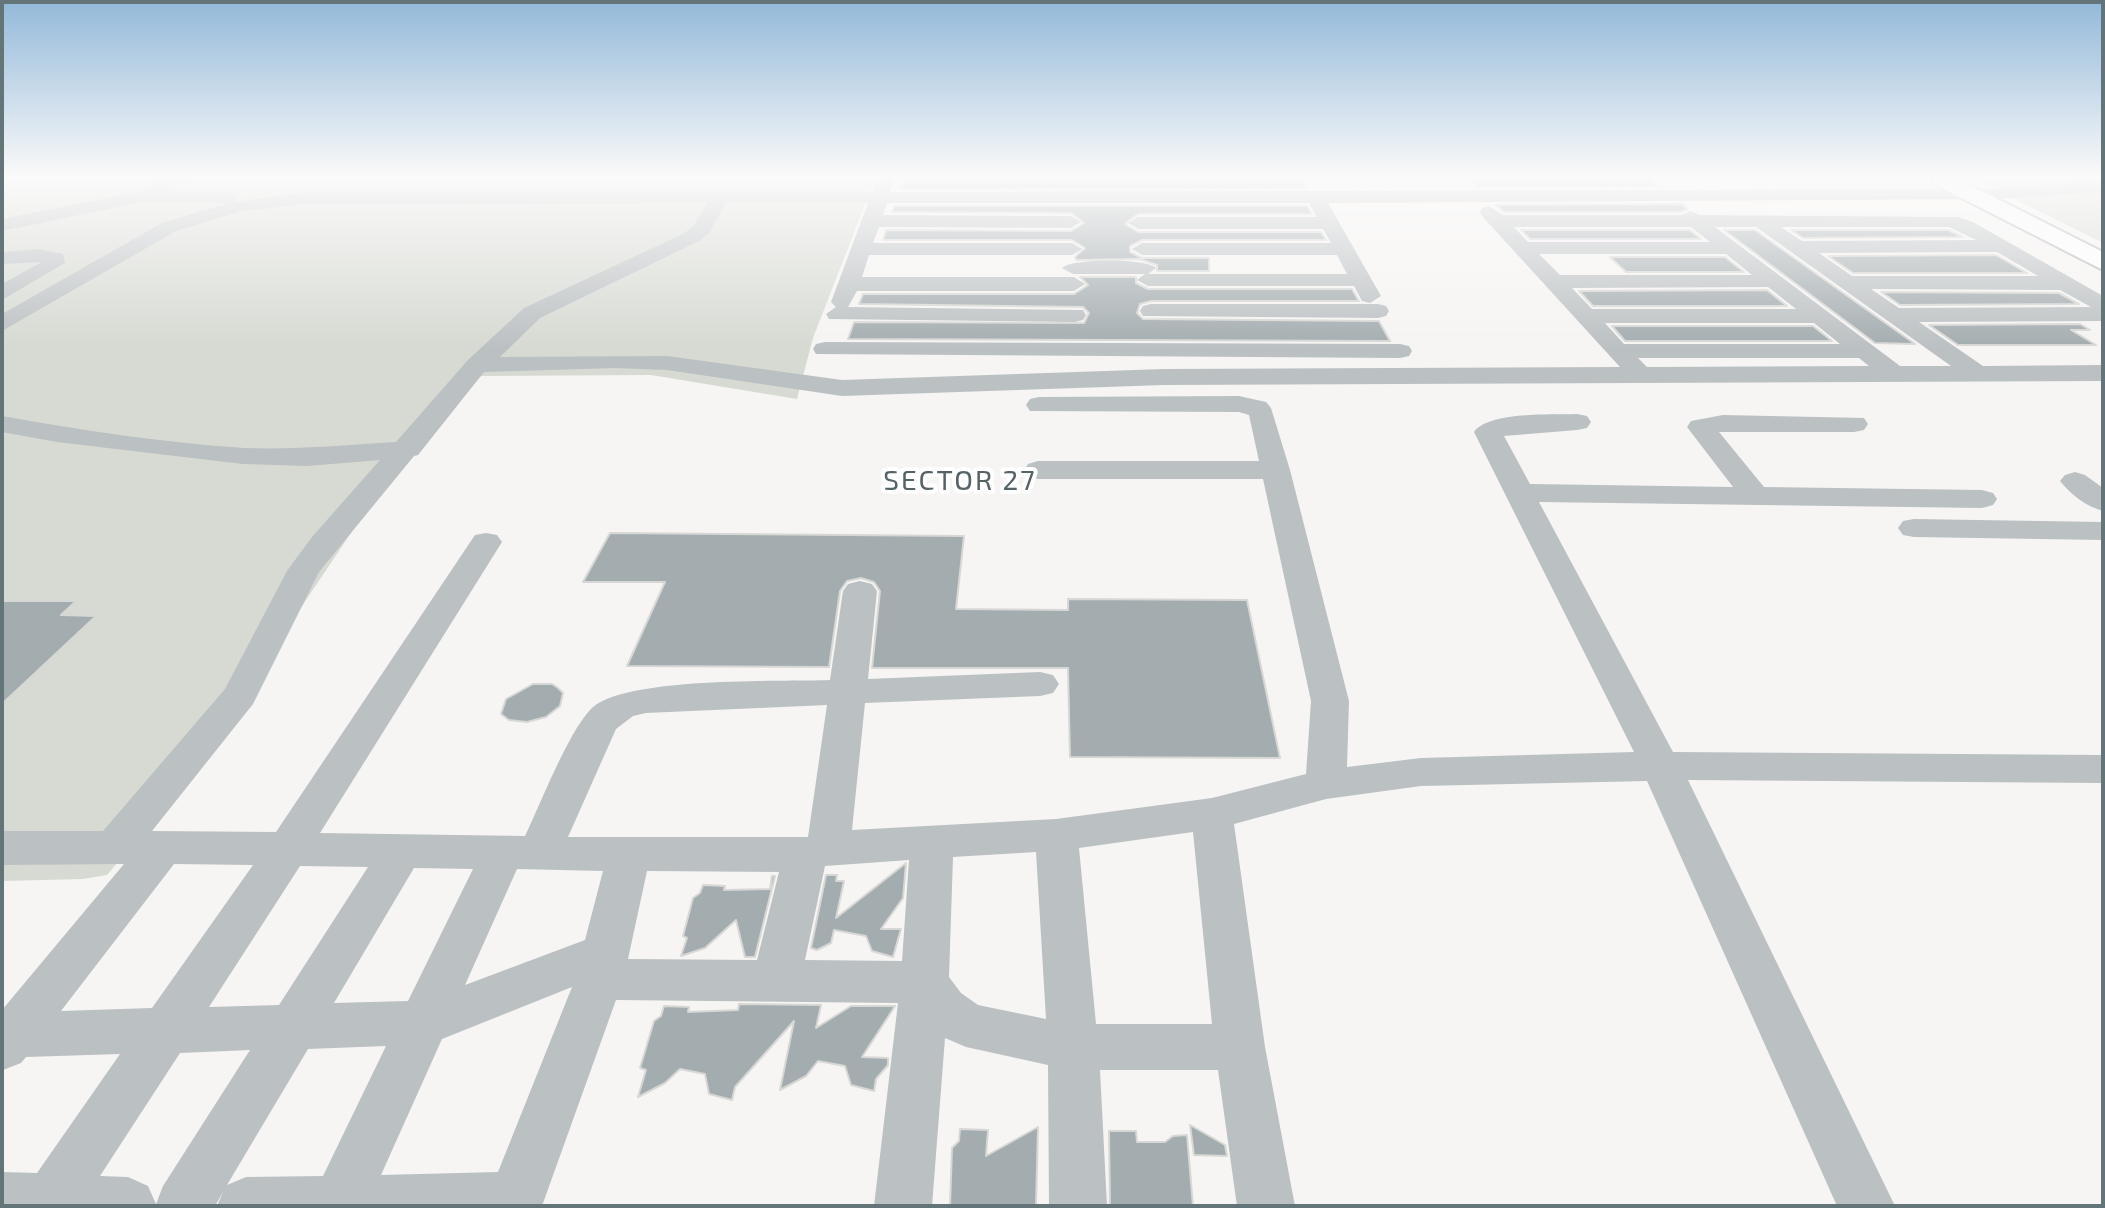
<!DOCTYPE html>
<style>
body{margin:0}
#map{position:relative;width:2105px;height:1208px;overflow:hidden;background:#f6f5f3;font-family:"Exo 2",sans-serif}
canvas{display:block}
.frame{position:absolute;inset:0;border:4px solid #64757a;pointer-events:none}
</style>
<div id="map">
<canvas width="2105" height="1208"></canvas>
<div class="frame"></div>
</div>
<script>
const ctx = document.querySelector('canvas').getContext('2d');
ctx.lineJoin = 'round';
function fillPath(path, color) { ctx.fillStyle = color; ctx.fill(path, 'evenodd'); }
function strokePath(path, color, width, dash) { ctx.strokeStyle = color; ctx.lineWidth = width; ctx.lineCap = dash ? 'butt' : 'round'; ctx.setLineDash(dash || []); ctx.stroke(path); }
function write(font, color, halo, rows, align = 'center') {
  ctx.font = font + ' "Exo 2",sans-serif'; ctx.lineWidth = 8; ctx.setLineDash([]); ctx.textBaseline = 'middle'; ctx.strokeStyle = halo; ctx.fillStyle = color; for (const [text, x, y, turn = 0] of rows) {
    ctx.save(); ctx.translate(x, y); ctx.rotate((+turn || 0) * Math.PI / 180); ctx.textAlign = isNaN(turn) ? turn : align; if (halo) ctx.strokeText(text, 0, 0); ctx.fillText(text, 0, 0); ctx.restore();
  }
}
fillPath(new Path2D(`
 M2 179H875L813 338 797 399 651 375 481 376 359 521 176 794 107 875 83 879 2 881Z
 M1974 179H2103V243Z`), '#d6dad2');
const building = new Path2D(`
 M904 179H1301L1306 188 900 189Z
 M1470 179H1649L1659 187H1478Z
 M1682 204 1688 209 1681 212H1504L1496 205Z
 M894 206H1307L1312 214H1138L1125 224 1138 232H1321L1326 240H1142L1130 246V252L1142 258H1209V271H1157V265L1139 259 1076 260 1075 257 1085 248 1072 240H883L886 230 1071 231 1084 223 1071 213 892 212Z
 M1521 230H1690L1701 239H1530Z
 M1724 230H1755L1915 344 1875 343Z
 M1791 230H1948L1963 237 1803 238Z
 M1996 255 2027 273H1853L1828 256Z
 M1610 257H1725L1744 272H1626Z
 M1080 277H1136V283L1148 289H1352L1359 301H1151L1140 304 1137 313 1143 319 1379 321 1390 341 848 339 854 322 1084 323 1089 313 1083 307 859 304 863 294H1074L1088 285Z
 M1767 290 1787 306H1593L1579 291Z
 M1881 292 2059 293 2079 304 1900 305Z
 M2080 324 2090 330H2071L2096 345H1958L1929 325Z
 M1612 326H1813L1832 341H1625Z
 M610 533 964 536 956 609 1068 610V599L1247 600 1280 758 1070 757 1068 668H872L880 591 874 582 861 578 847 581 840 591 829 667 627 666 665 582H583Z
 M2 601H76L61 615 96 616 2 704Z
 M533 684H552L558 688 563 693 560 706 546 717 527 722 509 720 501 714 506 699Z
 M906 863 903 898 881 929H901L893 957 872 951 866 936 834 930 831 943 817 950 811 948 826 875H837L836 881H844L836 918Z
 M772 876H775L755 957H745L736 920 705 948 681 956 687 938 683 936 693 898 700 893 703 885 725 886 724 890 770 889Z
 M739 1004 821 1005 816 1028 851 1006H895L862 1057 888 1058V1065L876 1079 874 1091 851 1085 845 1066 818 1061 806 1076 780 1090 794 1021 735 1087 732 1100 709 1094 705 1074 680 1069 665 1083 638 1097 646 1070 640 1068 654 1021 661 1016 664 1006 689 1007 688 1012 738 1010Z
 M1190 1125 1225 1145 1227 1156 1194 1155Z
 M1038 1127 1036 1206H950L952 1148 959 1141 960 1129 988 1130 986 1156Z
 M1109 1131H1136L1137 1142H1165L1173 1136 1187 1135 1193 1206H1110Z`);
fillPath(building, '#a3acaf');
strokePath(building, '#d7d7d5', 2);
const major = new Path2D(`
 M1931 179H1958L2103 252V270L1934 184Z`);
strokePath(major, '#afb4b6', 4);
fillPath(new Path2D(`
 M167 179H191L169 191 228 192 235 194 237 198 235 202 305 192H872L877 179H895L890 192 1991 189 2103 182V192L1991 199 1328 203 1381 296 1370 303 1362 301 1354 286H1148L1137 280 1145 274H1073L1062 268C1071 258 1147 258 1156 268L1148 274H1347L1337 255H1142L1132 249 1142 243H1331L1323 229H1138L1128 223 1138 217H1317L1309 203H887L883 215 1071 216 1081 222 1071 228 879 227 873 243H1072L1082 249 1072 255H869L862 277H1074L1085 284 1074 291H857L848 307 1083 310 1086 315 1083 320 1075 322 829 319 826 314 836 307 831 302 868 203H726L709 233 699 241 540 318 500 357 667 356 842 380 1164 369 1620 367 1482 216 1480 212 1482 208 1489 206 1503 215H1682L1690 211 1700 215 1958 217 1973 222 2103 296V321L1919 322 1983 366 2103 365V381L1164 385 842 396 667 370 615 368 484 372 418 455 414 456 319 572 253 704 152 831 276 832 475 535 486 533 497 535 502 542 320 833 525 836C541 803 567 735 590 710 620 676 781 682 830 680L843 591 848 584 860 581 872 584 877 591 868 679 1040 672 1053 675 1059 684 1053 693 1040 696 865 703 852 830 1056 819 1212 798 1306 774 1311 701 1263 479H1038L1028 476 1024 470 1028 464 1038 461H1259L1249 415 1239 412 1030 411 1026 405 1030 399 1039 397 1239 396 1266 402 1271 408 1290 470 1349 701 1347 767 1421 758 1634 752 1474 432C1489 411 1553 415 1577 414L1587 416 1591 422 1587 428 1577 430 1504 436 1530 484 1733 487 1687 427 1691 421 1723 415 1864 418 1868 424 1864 430 1854 432H1719L1764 487 1982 490 1993 493 1997 499 1993 505 1982 508 1539 502 1673 752 2103 755V783L1688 780 1895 1206H1837L1647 781 1421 786 1326 799 1234 824 1265 1047 1295 1206H1237L1218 1070H1100L1107 1206H1049L1048 1065 966 1047 945 1038 932 1206H874L898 1003 616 1000 542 1206H217L223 1192 215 1206H2V1172L37 1173 120 1054 26 1057 21 1063 3 1070 2 1010 124 864 2 865V831H103L225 689 287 571 312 537 380 460 307 466 243 464 57 442 2 432V416C81 430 164 443 244 448 295 450 345 445 396 442L468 360 524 308 685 233 694 225 707 203 305 204 242 211 176 231 2 331V314L162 223 229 203 142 202 2 231V219L137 192ZM1514 227H1691L1710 242H1528ZM1715 227H1756L1951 366H1900ZM1781 227H1949L1976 240 1802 241ZM1997 252 2038 276H1852L1819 253ZM1539 254H1726L1752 275H1560ZM1768 287 1796 309H1592L1572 288ZM1871 289 2060 290 2091 307 1899 308ZM1605 323H1814L1840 344H1624ZM1638 358H1859L1869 366 1647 367ZM827 705 808 837H568L616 729 633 716 646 713ZM1193 832 1212 1024H1096L1079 848ZM1036 852 1046 1019 978 1005 961 993 949 977 953 857ZM909 860 902 961 805 960 825 866ZM174 864 253 865 152 1008 61 1011ZM300 866 368 867 279 1005 209 1007ZM414 868 473 869 408 1001 334 1003ZM517 869 603 871 585 940 465 985ZM647 871 779 872 757 960 628 959ZM572 987 498 1172 381 1175 442 1039ZM386 1046 323 1176 246 1177 227 1185 308 1049ZM250 1050 163 1186 156 1204 148 1186 128 1177 100 1176 180 1053Z
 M37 249 63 254 65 263 2 300V284L42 262 2 264V252Z
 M1151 304H1378L1386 306 1389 311 1386 316 1378 318 1143 316 1140 311 1143 306Z
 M825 342 1400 344 1409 346 1412 351 1409 356 1400 358 816 354 813 349 816 344Z
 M2075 472 2085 475 2103 488V511C2087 507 2070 494 2060 481L2065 475Z
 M1914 519 2103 522V540L1914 537 1903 535 1898 528 1903 521Z`), '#bbc0c2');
fillPath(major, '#fff');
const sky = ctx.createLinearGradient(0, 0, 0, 348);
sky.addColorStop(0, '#93b9d9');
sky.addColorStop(0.51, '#fbfafa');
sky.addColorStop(1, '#fbfafa00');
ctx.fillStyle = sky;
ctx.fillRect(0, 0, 2105, 348);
ctx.letterSpacing = '2px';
write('28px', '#556266', '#fff', [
 ["SECTOR 27",960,481]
]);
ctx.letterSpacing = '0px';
</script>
